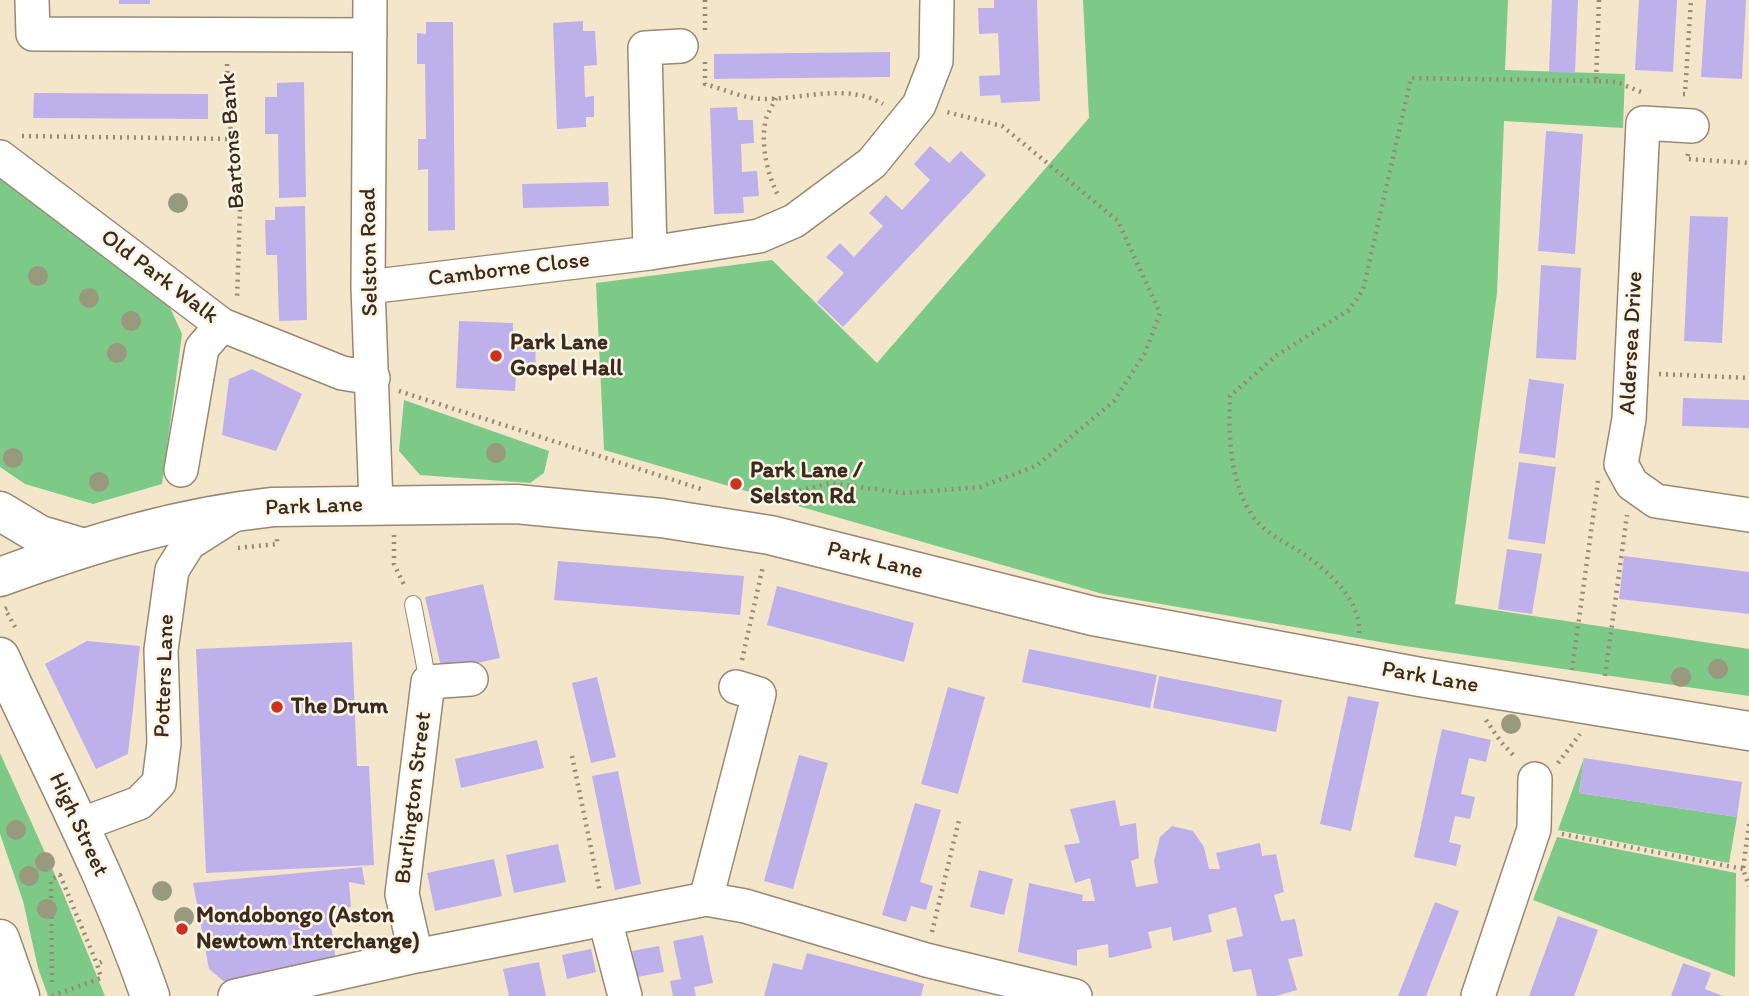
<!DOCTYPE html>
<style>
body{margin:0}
canvas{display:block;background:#f4e6cb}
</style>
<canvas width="1749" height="996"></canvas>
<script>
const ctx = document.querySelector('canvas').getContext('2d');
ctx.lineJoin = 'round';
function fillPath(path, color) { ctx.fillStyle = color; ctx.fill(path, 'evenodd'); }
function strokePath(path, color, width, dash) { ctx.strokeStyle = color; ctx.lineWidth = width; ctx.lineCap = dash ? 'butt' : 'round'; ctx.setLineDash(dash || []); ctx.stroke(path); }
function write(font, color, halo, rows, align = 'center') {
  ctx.font = font + ' Itim,sans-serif'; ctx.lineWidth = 5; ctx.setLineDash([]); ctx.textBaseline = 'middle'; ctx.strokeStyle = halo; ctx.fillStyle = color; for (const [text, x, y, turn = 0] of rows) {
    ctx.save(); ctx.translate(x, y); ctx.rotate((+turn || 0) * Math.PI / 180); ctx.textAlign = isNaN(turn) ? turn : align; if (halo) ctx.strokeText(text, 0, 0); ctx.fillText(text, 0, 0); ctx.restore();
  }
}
fillPath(new Path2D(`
 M1083 0H1508L1505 70 1625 74 1623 128 1504 121 1497 293 1455 604 1749 649V696L1398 645 1103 594 604 450 596 283 772 260 877 363 1089 118Z
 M0 174 168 303 182 334 162 484 93 504 25 484 0 467Z
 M404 400 549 451 544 473 530 483 420 475 399 451Z
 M0 753 61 888 105 996H48L38 968 23 901 0 834Z
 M1584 758 1579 793 1737 817 1729 863 1558 830Z
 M1557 837 1736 873 1735 977 1533 900Z`), '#7dc987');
fillPath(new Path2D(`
 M119 0H150V4H119Z
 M994 0H1037L1040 101 1001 103 1000 95 980 96 979 76 1000 75 998 33 979 34 978 8H994Z
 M1552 0H1578L1575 73 1549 72Z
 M1639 0H1677L1673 72 1635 70Z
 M1706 0H1746L1742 79 1701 77Z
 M583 21V31H595L597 65 584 66 585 97 594 96V117H586V127L557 129 553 23Z
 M426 22H453L455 230 428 231V169L418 170V139H426L425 64H417V33L426 34Z
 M890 52V77L714 79V54Z
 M304 82 306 197 279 198 278 134H265V97H277V83Z
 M34 93 208 94V119L33 118Z
 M737 107 738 120H753L754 143 741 144 742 172 757 171 759 196 743 197 744 213 714 214 710 108Z
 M1546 131 1583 134 1575 254 1538 251Z
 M930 146 949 163 961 151 986 175 843 327 817 302 844 273 826 257 840 243 854 257 883 226 869 213 886 195 902 210 930 180 914 164Z
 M608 182 609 206 523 208 522 184Z
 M305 206 307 320 279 321 277 255H266L265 220H275V207Z
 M1690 216 1728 217 1722 343 1684 341Z
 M1541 265 1581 268 1576 360 1536 358Z
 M459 321 513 323V336L536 337 535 376 516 375 515 391 456 388Z
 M252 369 302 394 276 451 222 435 229 379Z
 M1529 379 1564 384 1555 458 1519 453Z
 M1683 398 1749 400V428L1682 426Z
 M1519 462 1556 467 1545 544 1508 539Z
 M1507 549 1542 554 1532 614 1498 609Z
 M1624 556 1749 572V614L1619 599Z
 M558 561 744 576 740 615 554 600Z
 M483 584 500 658 442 671 425 597Z
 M777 586 914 623 904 662 767 625Z
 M87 641 140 646 128 754 96 769 45 664Z
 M352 642 357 766H369L374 865 206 873 196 649Z
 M1029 649 1157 675 1150 708 1022 682Z
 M1159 676 1282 700 1276 732 1153 708Z
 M597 677 616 757 591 763 572 683Z
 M948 687 985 697 958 794 921 784Z
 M1348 696 1379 702 1351 831 1320 824Z
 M1442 729 1491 740 1486 762 1469 758 1461 794 1475 797 1470 819 1455 816 1449 842 1461 845 1456 866 1414 857Z
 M537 740 544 768 461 788 455 759Z
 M799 755 828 763 793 889 764 881Z
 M1584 758 1742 782 1737 817 1579 793Z
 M618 771 641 884 615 890 592 776Z
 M1115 800 1120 826 1136 823 1139 858 1131 861 1136 887 1158 883 1154 861 1160 837 1172 826 1193 831 1204 847 1209 869H1220L1216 853 1260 843 1262 856 1276 854 1284 892 1274 895 1281 921 1295 919 1303 956 1288 959 1297 990 1276 996H1257L1251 969 1233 972 1226 940 1243 936 1236 907 1208 915 1212 932 1173 941 1171 927 1148 932 1152 948 1109 958 1108 944 1077 950V966L1018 952 1029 883 1083 895 1082 901H1095L1090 878 1075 883 1064 845 1080 843 1070 809Z
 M915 803 941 810 920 882 933 886 926 910 911 906 906 922 882 915Z
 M558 844 566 882 514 893 506 855Z
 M494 859 502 896 435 911 427 873Z
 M362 867 365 885 349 882 351 907 329 909 336 961 227 984 209 969 193 883Z
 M979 870 1013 879 1004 915 970 907Z
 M1435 902 1459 911 1426 996H1398Z
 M1558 916 1598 930 1587 961 1574 996H1529Z
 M703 935 713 983 694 987 696 996H673L670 981 681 979 673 941Z
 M659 946 664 972 637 977 632 951Z
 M591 949 596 972 567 979 562 955Z
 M807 953 924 984 921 996H764L773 963 802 970Z
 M539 962 546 996H509L503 969Z
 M1683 963 1711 973 1705 989 1723 996H1671Z`), '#beb1eb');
const lane = new Path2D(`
 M413 604 428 682`);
const street = new Path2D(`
 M32 0 33 34 370 35
 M370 0 368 287 376 504
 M1692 126 1643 123 1629 419 1621 464 1632 484 1656 501 1749 515
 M0 157 222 325 342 373 373 378
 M650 253 645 48 681 46
 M368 287 650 253 759 236 794 221 872 163 919 105 936 61 937 0
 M181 470 202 348 222 325
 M80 825 139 803 159 783 164 743 161 650 172 570 189 543 233 515
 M706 899 759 694 736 687
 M605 920 625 996
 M416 956 402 894 428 682 471 679
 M235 996 416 956 706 899 745 906 926 960 1075 996
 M1478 996 1534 829 1535 779`);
const secondary = new Path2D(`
 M0 577C90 544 178 517 273 507L516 504 661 518 770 535 1093 616 1420 677 1749 731`);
const highway = new Path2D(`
 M0 511 40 535 84 548
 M0 657C51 770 110 879 150 996
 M0 939 20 996`);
strokePath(lane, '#988874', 18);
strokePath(street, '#988874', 36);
strokePath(secondary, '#988874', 41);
strokePath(highway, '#988874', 41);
strokePath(new Path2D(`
 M1599 0 1596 81 1617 82 1641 92 1642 95
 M705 30V0
 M705 62V84C723 89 745 99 764 99 803 99 848 83 883 104
 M227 64 231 139 241 178 237 299
 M1683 94H1685L1691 0
 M776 98C773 105 768 112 766 119 760 143 767 175 779 197
 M22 136 231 139
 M1688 154 1687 159 1749 163
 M1659 374 1749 378
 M399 391 701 489
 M767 502 771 498 830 483 904 493 980 487 1036 466 1114 401 1145 353 1160 313 1118 221 1002 126 947 112
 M394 535V564L405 587
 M238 548 277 544V539
 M7 608 5 609 15 627
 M1359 633C1361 603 1334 577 1312 560 1292 544 1268 538 1252 515 1230 482 1228 435 1230 396L1277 355 1349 310 1363 290 1411 78 1596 81
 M742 660 763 566
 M1572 670 1598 481
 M1605 676 1627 515
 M1486 720 1501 742 1515 757
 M572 756 600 892
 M1558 763 1580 734
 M1749 824 1743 869 1749 886
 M1562 834 1743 869
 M932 932 959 820
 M52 982 51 880 60 875 97 964
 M52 996 101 978 97 964 105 960`), '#988874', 4.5, [2, 5]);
strokePath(lane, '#fff', 16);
strokePath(street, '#fff', 33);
strokePath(secondary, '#fff', 38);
strokePath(highway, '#fff', 38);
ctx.fillStyle = '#99997d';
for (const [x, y] of [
 [178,203],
 [38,276],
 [89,298],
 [131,321],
 [117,353],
 [496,453],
 [13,458],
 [99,482],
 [1718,669],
 [1681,677],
 [1511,724],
 [16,830],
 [45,862],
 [29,876],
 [162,891],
 [47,909],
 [184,917]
]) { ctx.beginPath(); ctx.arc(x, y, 10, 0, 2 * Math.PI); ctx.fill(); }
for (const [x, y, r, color] of [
 [496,356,7,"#c8321e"],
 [736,484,7,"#c8321e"],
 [277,707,7,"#c8321e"],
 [182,929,7,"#c8321e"]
]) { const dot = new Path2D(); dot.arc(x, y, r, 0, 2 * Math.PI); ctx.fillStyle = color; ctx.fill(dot); strokePath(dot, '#fcf5e5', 2.5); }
write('23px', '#3b2a1e', '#fcf5e5', [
 ["Bartons Bank",233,141,-94],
 ["Selston Road",370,252,-91],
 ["Camborne Close",509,270,-7],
 ["Old Park Walk",159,277,37],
 ["Aldersea Drive",1632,343,-87],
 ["Park Lane",314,507,-2],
 ["Park Lane",875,561,14],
 ["Potters Lane",165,676,-88],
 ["Park Lane",1430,678,10],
 ["Burlington Street",414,798,-83],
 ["High Street",78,825,65]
]);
write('bold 23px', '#3b2a1e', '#fcf5e5', [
 ["Park Lane",510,343],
 ["Gospel Hall",510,369],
 ["Park Lane /",750,471],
 ["Selston Rd",750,497],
 ["The Drum",291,707],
 ["Mondobongo (Aston",196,916],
 ["Newtown Interchange)",196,942]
], 'left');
</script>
